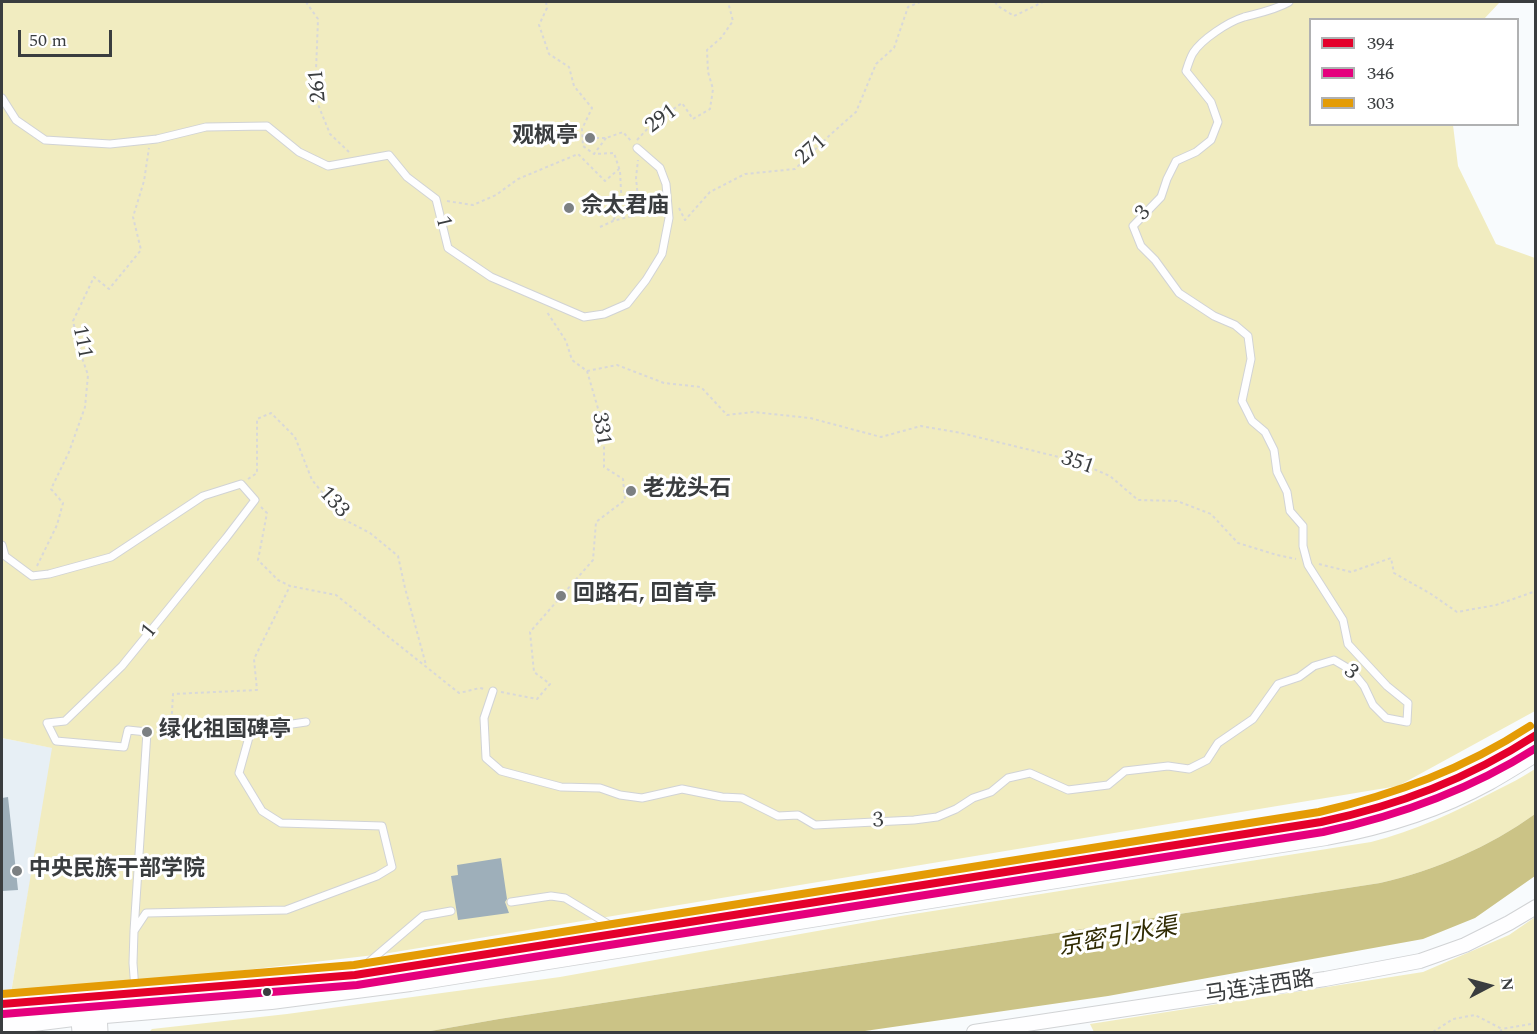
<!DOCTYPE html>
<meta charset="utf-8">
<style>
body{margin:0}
#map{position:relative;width:1537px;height:1034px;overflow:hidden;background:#f8fbfd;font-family:Spectral,serif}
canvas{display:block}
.frame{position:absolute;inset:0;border:3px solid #3a3d3f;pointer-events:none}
.legend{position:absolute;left:1309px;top:18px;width:210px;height:108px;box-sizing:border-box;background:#fff;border:2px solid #b0b1b2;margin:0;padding:8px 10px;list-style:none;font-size:18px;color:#3a3d3f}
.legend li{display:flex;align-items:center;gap:12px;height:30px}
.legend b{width:30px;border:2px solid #b0b1b2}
.north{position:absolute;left:1459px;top:956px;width:60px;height:60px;-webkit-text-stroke:4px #fff;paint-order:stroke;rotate:84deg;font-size:16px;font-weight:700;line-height:24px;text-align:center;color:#3a3d3f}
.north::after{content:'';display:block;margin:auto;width:21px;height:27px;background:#3a3d3f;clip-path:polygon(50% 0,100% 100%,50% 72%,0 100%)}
.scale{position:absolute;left:18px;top:30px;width:94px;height:27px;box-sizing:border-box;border:3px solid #3a3d3f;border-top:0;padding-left:8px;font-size:18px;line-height:21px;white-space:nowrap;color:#3a3d3f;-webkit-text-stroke:4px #fff;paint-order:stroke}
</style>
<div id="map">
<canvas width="1537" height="1034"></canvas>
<div class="frame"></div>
<ul class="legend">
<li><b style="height:8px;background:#e4002b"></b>394</li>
<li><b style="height:8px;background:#e5007d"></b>346</li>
<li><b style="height:8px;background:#e49c06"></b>303</li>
</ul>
<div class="north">N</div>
<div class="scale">50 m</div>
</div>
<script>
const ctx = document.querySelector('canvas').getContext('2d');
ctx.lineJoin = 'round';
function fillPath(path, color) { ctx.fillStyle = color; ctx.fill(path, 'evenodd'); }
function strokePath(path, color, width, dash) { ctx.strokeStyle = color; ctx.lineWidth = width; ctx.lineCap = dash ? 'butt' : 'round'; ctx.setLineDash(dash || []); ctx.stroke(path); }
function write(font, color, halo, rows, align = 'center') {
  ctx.font = font + ' Spectral,"Noto Sans SC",serif'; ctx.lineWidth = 6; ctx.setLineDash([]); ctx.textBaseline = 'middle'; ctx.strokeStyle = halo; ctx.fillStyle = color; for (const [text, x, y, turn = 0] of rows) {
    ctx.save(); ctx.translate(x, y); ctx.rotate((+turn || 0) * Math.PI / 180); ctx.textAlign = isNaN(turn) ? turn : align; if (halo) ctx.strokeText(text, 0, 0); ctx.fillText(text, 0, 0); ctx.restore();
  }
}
fillPath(new Path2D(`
 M2 738 53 748 11 993 2 994Z`), '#e7eff5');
fillPath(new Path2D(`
 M2 2H1500L1484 19 1310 20V124L1453 125 1458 166 1496 244 1535 258V711L1398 786 383 954 134 983 11 993 52 748 2 738Z
 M1535 769V814C1489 847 1436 870 1380 883L499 1019 425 1032H149L152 1029 287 1014 560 977 901 916 1371 842C1415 831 1455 812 1495 791 1509 784 1523 777 1535 769Z
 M1535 917V1032H1094L1090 1024 1423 972 1509 935Z`), '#f1ecc0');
fillPath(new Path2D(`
 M1535 814V876L1475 918 1423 939 1108 996 858 1032H425L499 1019 1380 883C1436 870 1489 847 1535 814Z`), '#cbc386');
fillPath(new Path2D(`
 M8 797 18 890 2 891V798Z
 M501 858 507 899 505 902 509 913 458 920 451 876 458 875 457 865Z`), '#9eafba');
const lane = new Path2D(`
 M2 98 16 120 45 140 110 144 157 139 206 127 267 126 299 152 328 166 389 155 407 177 436 199 448 248 491 277 584 317 604 314 627 304 646 280 662 254 669 218 666 184 660 168 637 148
 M2 545 5 556 32 576 49 574 111 557 203 496 241 484 255 500 226 538 122 666 65 721 47 723 56 741 124 747 128 730 147 732 134 931
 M493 691 484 718 486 758 501 771 561 787 600 788 620 795 642 798 682 789 722 797 742 798 778 816 798 815 815 825 914 820 937 817 956 809 973 798 991 792 1008 778 1030 773 1068 790 1108 785 1125 771 1168 766 1189 769 1207 760 1218 743 1253 719 1278 684 1299 677 1314 666 1334 660 1351 670 1364 686 1373 705 1386 718 1407 722 1408 703 1387 686 1348 644 1343 620 1308 565 1303 546V526L1290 511 1287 492 1277 472 1274 450 1265 432 1252 421 1242 401 1251 359 1248 336 1235 325 1214 316 1179 293 1155 260 1141 246 1133 226 1161 197 1167 179 1176 161 1196 152 1211 140 1218 122 1211 102 1186 71C1188 65 1190 58 1193 53 1202 39 1228 22 1244 17 1259 13 1275 10 1289 2
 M511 902 551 896 565 898 618 930
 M362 968 423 916 451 911
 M135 990 133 963 134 931 146 913 286 910 377 876 392 867 382 826 281 823 262 811 239 773 251 730 306 722`);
const street = new Path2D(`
 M974 1032 1325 979 1420 961 1465 945 1509 923 1536 907`);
const secondary = new Path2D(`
 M2 1004 355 975 1321 822C1395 807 1473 779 1536 735
 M2 1025 81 1015 271 999 410 981 1326 835C1380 825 1439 807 1488 780 1504 771 1520 761 1536 751`);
const primary = new Path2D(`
 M95 995 97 1032
 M80 997 83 1032`);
strokePath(lane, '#d1d3d5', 9);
strokePath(street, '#d1d3d5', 16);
strokePath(secondary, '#d1d3d5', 22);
strokePath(primary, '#d1d3d5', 23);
strokePath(new Path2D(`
 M306 2 318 19 315 97 330 134 349 152
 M546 2 547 8 539 25 549 54 569 67 574 86 592 108 582 129 583 146 594 154
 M995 2 998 6 1014 16 1043 2
 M590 138H606L623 132 631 141
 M606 138 594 154 614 153 620 171 622 209 613 220
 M637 140 651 125 682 103 693 119 710 109 713 89 708 72 707 50 721 38 733 21 728 2
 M447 201 473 205 496 195 518 179 578 154 605 181 619 169
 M679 208 685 220 710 192 745 174 795 169 830 135 856 112 876 64 894 48 908 7 920 2
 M600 227 613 221 632 216 638 198 636 178 638 160
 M587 371 617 365 664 383 701 387 727 415 753 412 810 418 881 437 921 426 961 433 1075 461 1110 476 1138 500 1177 501 1211 514 1238 543 1277 555 1296 559
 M248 479 257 473V419L271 413 295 437 312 480 345 520 370 533 398 556 405 588 426 665
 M261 507 267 513 258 560 278 580 290 586 336 595 459 693 480 688 484 689
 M1319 564 1351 572 1391 558 1394 573 1431 594 1457 612 1496 605 1536 591
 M37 566 57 525 63 503 51 489 69 452 85 407 88 375 80 352 73 321 94 277 109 289 141 250 133 217 144 181 149 148
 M501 692 537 699 550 684 534 672 530 632 593 560 596 522 625 500 623 479 604 467V429L587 371 572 360 566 341 547 312
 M157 731 171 730 173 694 257 690 254 659 290 586
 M1433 1032 1453 1019 1475 1015 1502 1029
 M1500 1032 1502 1029 1536 1023`), '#d8d8d9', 2, [3, 3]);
strokePath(lane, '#fefeff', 7);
strokePath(street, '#fefeff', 14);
strokePath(secondary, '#fefeff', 20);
strokePath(primary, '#fefeff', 21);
strokePath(new Path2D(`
 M2 1004 355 975 1321 822C1399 805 1468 779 1536 735`), '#e4002b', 8);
strokePath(new Path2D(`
 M3 1014 357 985 1323 832C1398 816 1470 790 1536 748`), '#e5007d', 8);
strokePath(new Path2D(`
 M2 994 354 965 1319 812C1396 794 1464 769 1530 726`), '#e49c06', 8);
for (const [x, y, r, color] of [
 [590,138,6,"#7c8082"],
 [569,208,6,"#7c8082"],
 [631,491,6,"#7c8082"],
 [561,596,6,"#7c8082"],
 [147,732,6,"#7c8082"],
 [17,871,6,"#7c8082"],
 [267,992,5,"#3a3d3f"]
]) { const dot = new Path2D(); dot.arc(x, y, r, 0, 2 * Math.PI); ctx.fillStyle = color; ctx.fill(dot); strokePath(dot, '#fff', 2); }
write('22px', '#3a3d3f', '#fff', [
 ["261",319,86,-95],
 ["291",662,120,-37],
 ["271",812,151,-42],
 ["3",1144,214,-46],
 ["1",442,222,77],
 ["111",81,342,79],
 ["331",600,429,81],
 ["351",1077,464,19],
 ["133",333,503,48],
 ["1",150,632,-51],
 ["3",1350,673,40],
 ["3",878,822,-2],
 ["马连洼西路",1260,989,-9]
]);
write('bold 22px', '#3a3d3f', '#fff', [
 ["观枫亭",578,138,"right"],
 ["佘太君庙",581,208],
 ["老龙头石",643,491],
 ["回路石, 回首亭",573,596],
 ["绿化祖国碑亭",159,732],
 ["中央民族干部学院",29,871]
], 'left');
write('italic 24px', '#302b03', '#fff', [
 ["京密引水渠",1118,939,-10]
]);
</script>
